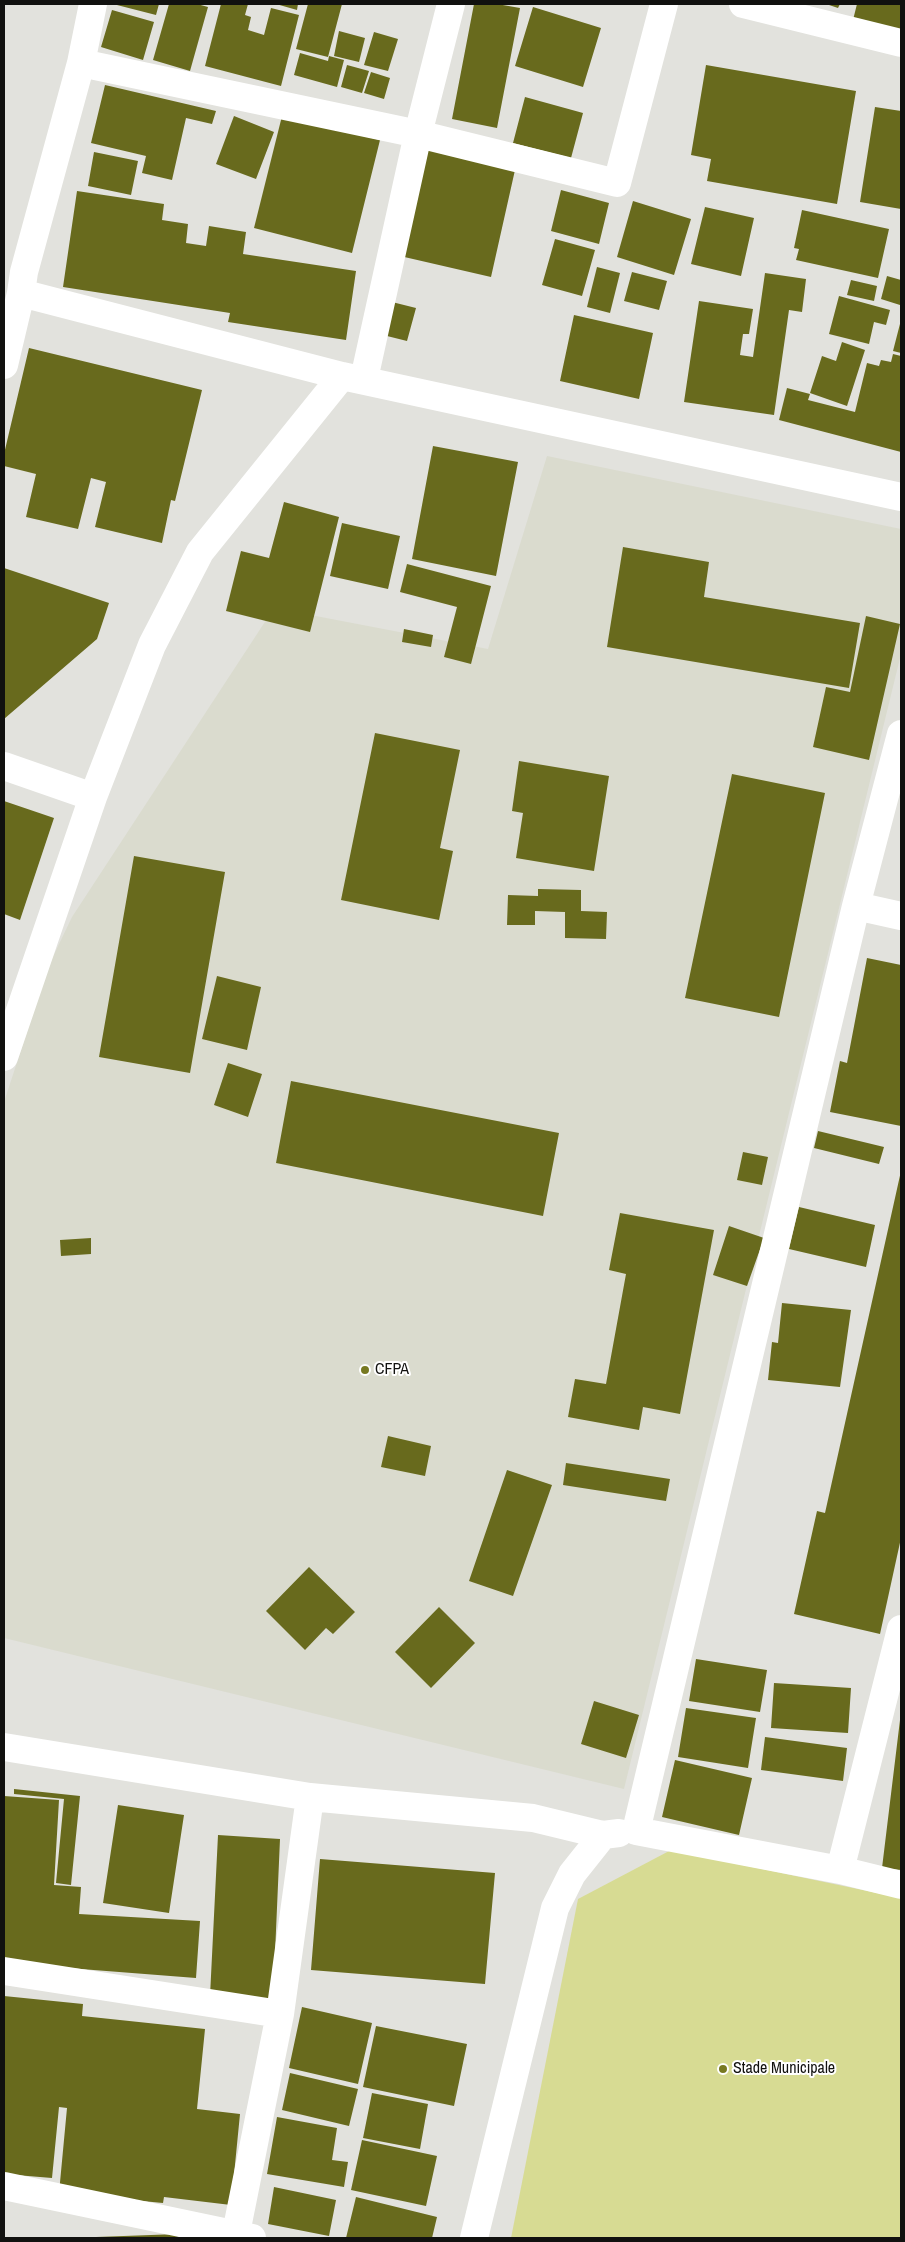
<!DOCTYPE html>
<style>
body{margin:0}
#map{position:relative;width:905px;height:2242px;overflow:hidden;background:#e2e2dd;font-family:"Archivo Narrow",sans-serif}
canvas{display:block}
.frame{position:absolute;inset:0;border:5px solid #11110f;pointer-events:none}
</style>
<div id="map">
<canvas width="905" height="2242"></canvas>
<div class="frame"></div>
</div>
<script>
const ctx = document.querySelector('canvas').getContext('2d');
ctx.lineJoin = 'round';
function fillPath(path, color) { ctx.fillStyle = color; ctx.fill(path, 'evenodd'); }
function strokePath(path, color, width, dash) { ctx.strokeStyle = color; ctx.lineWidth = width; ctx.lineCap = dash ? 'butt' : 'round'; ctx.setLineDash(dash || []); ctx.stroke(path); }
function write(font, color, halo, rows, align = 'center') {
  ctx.font = font + ' "Archivo Narrow",sans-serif'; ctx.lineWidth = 4; ctx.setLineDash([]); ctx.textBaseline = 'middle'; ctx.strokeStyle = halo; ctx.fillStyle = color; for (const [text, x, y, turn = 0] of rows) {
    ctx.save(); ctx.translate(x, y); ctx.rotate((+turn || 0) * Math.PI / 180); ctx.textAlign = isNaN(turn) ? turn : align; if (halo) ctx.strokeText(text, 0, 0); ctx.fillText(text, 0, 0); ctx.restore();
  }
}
fillPath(new Path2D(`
 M547 456 901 529V654L624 1789 4 1638V1102L49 965 72 917 274 608 488 649Z`), '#dadbce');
fillPath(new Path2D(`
 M671 1850 901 1898V2238H511L578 1899Z`), '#d7db93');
fillPath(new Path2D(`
 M113 4H159L156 15Z
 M169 4H197L208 7 190 71 153 60Z
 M221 4H248L245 15 251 17 248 30 264 35 271 8 299 15 281 86 205 66Z
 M276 4H298L297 10Z
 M308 4H342L328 57 296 49Z
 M474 4H497L520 8 497 128 452 119Z
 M826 4H840L838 8Z
 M857 4H901V34L853 20Z
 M533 7 601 28 583 87 515 66Z
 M112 10 154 22 143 60 101 47Z
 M339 31 365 38 359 62 334 56Z
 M374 32 398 39 388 71 364 65Z
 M300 53 328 61 329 56 344 60 337 87 294 75Z
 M347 65 369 71 362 93 341 87Z
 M706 65 856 91 837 204 707 181 711 159 691 155Z
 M371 72 390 78 384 99 364 93Z
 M105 85 216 111 212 124 186 118 172 180 142 173 146 156 91 143Z
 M525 97 583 113 571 158 513 143Z
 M875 107 901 111V209L860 202Z
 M234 116 274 132 256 179 216 164Z
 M282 116 380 140 352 253 254 228Z
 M424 149 515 170 491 277 400 256Z
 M94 152 138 161 131 195 88 186Z
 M561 190 609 203 599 244 551 231Z
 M77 191 164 204 162 220 188 224 186 243 206 246 209 226 246 232 243 254 356 271 346 340 228 322 230 313 63 287Z
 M633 201 691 219 674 275 617 257Z
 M705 207 754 218 741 276 691 264Z
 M802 210 889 229 878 278 796 260 799 249 794 248Z
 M555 239 595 250 582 296 542 285Z
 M597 267 620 273 610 313 587 307Z
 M632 272 667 281 659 310 624 301Z
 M765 273 806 279 802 312 789 310 774 415 684 402 699 301 753 309 749 334H743L740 355 753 357Z
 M887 276 901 280 900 305 881 299Z
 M851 280 877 286 874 301 847 295Z
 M839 296 890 310 886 325 874 322 869 344 829 334Z
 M388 301 416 308 407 341 379 334Z
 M574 315 653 333 639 399 560 381Z
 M901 320V353L893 351Z
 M842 342 865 350 847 406 810 393 822 356 836 361Z
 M29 348 202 390 175 501 171 500 162 543 95 527 106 482 91 478 78 529 26 517 36 474 4 466V454Z
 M893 354 901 356V452L779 420 787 388 810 394 808 400 855 412 867 363 879 366 881 360 891 362Z
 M433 446 518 462 496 576 412 559Z
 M284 502 339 517 310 632 226 611 241 551 269 558Z
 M342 523 400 536 388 589 330 576Z
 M623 547 709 562 704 597 860 623 849 688 607 647Z
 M407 564 491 586 471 664 444 657 457 607 400 592Z
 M4 568 109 603 97 639 4 719Z
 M866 616 900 624 869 760 813 747 826 687 850 692Z
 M404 629 433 635 431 647 402 642Z
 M375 733 460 750 440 848 453 851 439 920 341 900Z
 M519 761 609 776 594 871 516 858 523 813 512 811Z
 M732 774 825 793 779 1017 685 998Z
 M4 801 54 818 20 920 4 914Z
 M134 856 225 872 190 1073 99 1057Z
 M538 889 581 890V911L607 912 606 939 565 938V912L535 911V925H507L508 895 538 896Z
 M867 958 901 965V1126L830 1112 840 1061 847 1063Z
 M217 976 261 987 247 1050 202 1039Z
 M228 1063 262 1074 248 1117 214 1105Z
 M291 1081 559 1133 543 1216 276 1163Z
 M818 1131 884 1147 879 1164 814 1148Z
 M743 1152 768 1157 762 1185 737 1180Z
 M901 1171V1538L880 1634 794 1614 817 1511 825 1513Z
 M799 1207 875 1225 866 1267 789 1249Z
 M620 1213 714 1230 680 1414 643 1407 639 1430 568 1417 575 1379 606 1384 626 1274 609 1270Z
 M729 1226 764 1238 747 1286 713 1275Z
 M91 1238V1254L61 1256 60 1240Z
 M782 1303 851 1310 840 1387 768 1380 772 1342 778 1343Z
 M388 1436 431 1446 425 1476 381 1467Z
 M566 1463 670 1479 666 1501 563 1485Z
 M507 1470 552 1485 513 1596 469 1581Z
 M309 1567 355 1612 333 1634 326 1628 305 1650 266 1611Z
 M439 1607 475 1643 431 1688 395 1652Z
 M696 1659 767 1670 760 1712 689 1701Z
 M774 1683 851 1688 848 1733 771 1728Z
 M594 1701 639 1715 626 1758 581 1744Z
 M686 1708 756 1718 748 1768 678 1757Z
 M900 1720H901V1870L882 1868Z
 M765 1737 847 1748 843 1781 761 1770Z
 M675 1760 752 1778 739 1835 662 1817Z
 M14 1789 80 1796 71 1885 56 1883 64 1799 14 1794Z
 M4 1796 59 1800 54 1885 81 1887 79 1914 200 1921 196 1978 4 1963Z
 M118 1805 184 1815 169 1913 103 1903Z
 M218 1835 280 1839 273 1999 210 1996Z
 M320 1859 495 1873 485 1984 311 1970Z
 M4 1996 83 2004 82 2016 205 2029 197 2109 240 2114 231 2205 164 2197 163 2203 59 2193 67 2108 59 2107 52 2178 4 2174Z
 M302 2007 372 2023 358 2084 289 2068Z
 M376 2026 467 2044 454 2106 363 2087Z
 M290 2073 358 2089 349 2126 282 2110Z
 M372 2093 428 2104 420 2149 363 2138Z
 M277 2117 337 2128 332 2160 348 2162 344 2187 267 2174Z
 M362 2140 437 2156 426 2206 351 2190Z
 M274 2187 336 2200 329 2236 268 2224Z
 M356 2197 437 2217 432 2238H346Z
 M206 2233 207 2238H96V2237Z`), '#686a1d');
strokePath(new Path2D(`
 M93 4 81 63 24 272 21 293 342 376 901 497
 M743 4 901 43
 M81 63 418 134 617 183 664 4
 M4 365 21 293
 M364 379 418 134 451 4
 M901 734 856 906 636 1831 840 1870 901 1885
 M4 766 93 797
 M856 906 901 916
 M4 1057 93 797 152 645 200 552 342 376
 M4 1747 310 1797 533 1818 603 1835
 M840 1870 901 1629
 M4 1971 280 2014
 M4 2186 252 2238
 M235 2238 280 2014 310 1797
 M474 2238 555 1908 572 1874 603 1835 619 1833`), '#fff', 28);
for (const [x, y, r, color] of [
 [365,1370,5,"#777921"],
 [723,2069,5,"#777921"]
]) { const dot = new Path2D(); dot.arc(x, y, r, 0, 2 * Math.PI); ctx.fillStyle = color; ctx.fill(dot); strokePath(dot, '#fff', 2); }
write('16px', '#11110f', '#fff', [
 ["CFPA",375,1370],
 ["Stade Municipale",733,2069]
], 'left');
</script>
